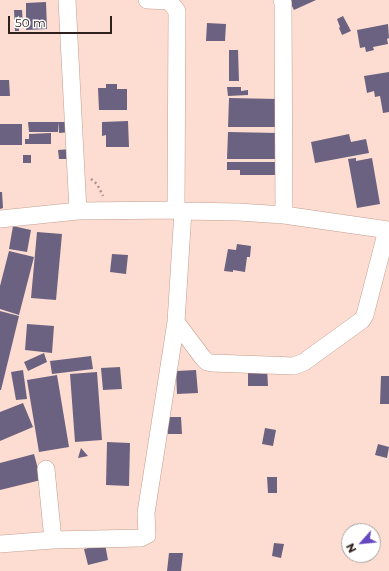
<!DOCTYPE html>
<style>
body{margin:0}
#map{position:relative;width:389px;height:571px;overflow:hidden;background:#fdddd1;font-family:Montserrat,sans-serif}
canvas{display:block}
.north{position:absolute;left:341px;top:523px;width:40px;height:40px;box-sizing:border-box;background:#fff;border:1px solid #aba6a4;border-radius:50%;rotate:243deg;font-size:11px;font-weight:700;line-height:16px;text-align:center;color:#2e201b}
.north::after{content:'';display:block;margin:auto;width:14px;height:18px;background:#6547c0;clip-path:polygon(50% 0,100% 100%,50% 72%,0 100%)}
.scale{position:absolute;left:8px;top:16px;width:104px;height:18px;box-sizing:border-box;border:2px solid #2e201b;border-top:0;padding-left:5px;font-size:12px;line-height:14px;white-space:nowrap;color:#2e201b;-webkit-text-stroke:3px #fff;paint-order:stroke}
</style>
<div id="map">
<canvas width="389" height="571"></canvas>
<div class="north">N</div>
<div class="scale">50 m</div>
</div>
<script>
const ctx = document.querySelector('canvas').getContext('2d');
ctx.lineJoin = 'round';
function fillPath(path, color) { ctx.fillStyle = color; ctx.fill(path, 'evenodd'); }
function strokePath(path, color, width, dash) { ctx.strokeStyle = color; ctx.lineWidth = width; ctx.lineCap = dash ? 'butt' : 'round'; ctx.setLineDash(dash || []); ctx.stroke(path); }
fillPath(new Path2D(`
 M289 0H316L294 10Z
 M46 2 47 29 26 30V3Z
 M14 10H22L23 26H19V31H15Z
 M343 16 351 31 342 35 339 28 340 27 337 19Z
 M207 23 226 24 225 41H206Z
 M388 24 389 38 387 39 388 44 373 47 374 50 366 52 365 47 360 48 357 30Z
 M229 50H238L239 81H229Z
 M389 72V112L383 113 380 96 375 97 374 91 367 93 364 76Z
 M0 80H9L10 96H0Z
 M106 84H117V89H127V110H99L98 88H106Z
 M227 87H241V91L248 90V95L228 96Z
 M229 98 278 99V127H228Z
 M128 121 129 147H106V135L102 136V122Z
 M28 122H59L58 132H29Z
 M59 122H71V132L59 133Z
 M0 124H22V145H0Z
 M228 132 278 133V159H227Z
 M51 133V144H25V139H29V134Z
 M349 134 351 142 366 139 369 153 315 163 311 142Z
 M71 149V159H59L58 150Z
 M23 155H31V163H23Z
 M356 158V161L372 158 380 204 357 208 348 159Z
 M227 162H279V175H240V170H227Z
 M0 192H2L3 208 0 209Z
 M13 226 31 230 27 252 9 249Z
 M37 232 62 234 56 300 31 298Z
 M237 244 251 246 250 257H247L245 272 233 270V272L224 271 228 249 236 250Z
 M9 251 34 257 19 315 0 309V286Z
 M112 254 128 255 126 274 110 272Z
 M0 311 19 316 1 390H0Z
 M27 324 54 326 52 353 25 350Z
 M44 353 47 362 28 371 24 362Z
 M91 356 93 369 52 374 50 361Z
 M120 367 122 389 103 390 101 368Z
 M248 368H267L268 386H248Z
 M23 370 27 399 16 400 11 372Z
 M196 370 198 393 177 394 176 371Z
 M97 372 102 440 75 442 70 374Z
 M57 375 69 447 39 452 27 380Z
 M381 376H389V404H380Z
 M23 403 33 427 0 441V412Z
 M168 417H181L182 434H168Z
 M265 428 276 430 273 446 262 444Z
 M107 442 130 443 129 486 106 485Z
 M378 444 389 447 387 458 375 455Z
 M81 448 88 456 78 458Z
 M34 454 41 480 0 490V463Z
 M267 477H277V493H268Z
 M274 543 284 544 281 558 272 556Z
 M105 544 108 560 88 565 84 549Z
 M169 553H183L181 571H167Z`), '#6a6280');
const minor = new Path2D(`
 M67 0 78 211
 M147 0 169 1 177 11 176 210
 M282 0 283 3 284 215
 M0 219 78 211 176 210 183 211 238 212 284 215 389 230
 M176 322 203 358 207 362 212 363 294 366 304 362 362 320 365 315 387 230
 M46 469 53 540
 M0 544 53 540 141 538 147 535 146 513 176 322 183 211`);
strokePath(minor, '#c39e8f', 18);
strokePath(new Path2D(`
 M91 179 97 184 103 196`), '#ae958c', 2.5, [2, 3]);
strokePath(minor, '#fff', 17);
</script>
